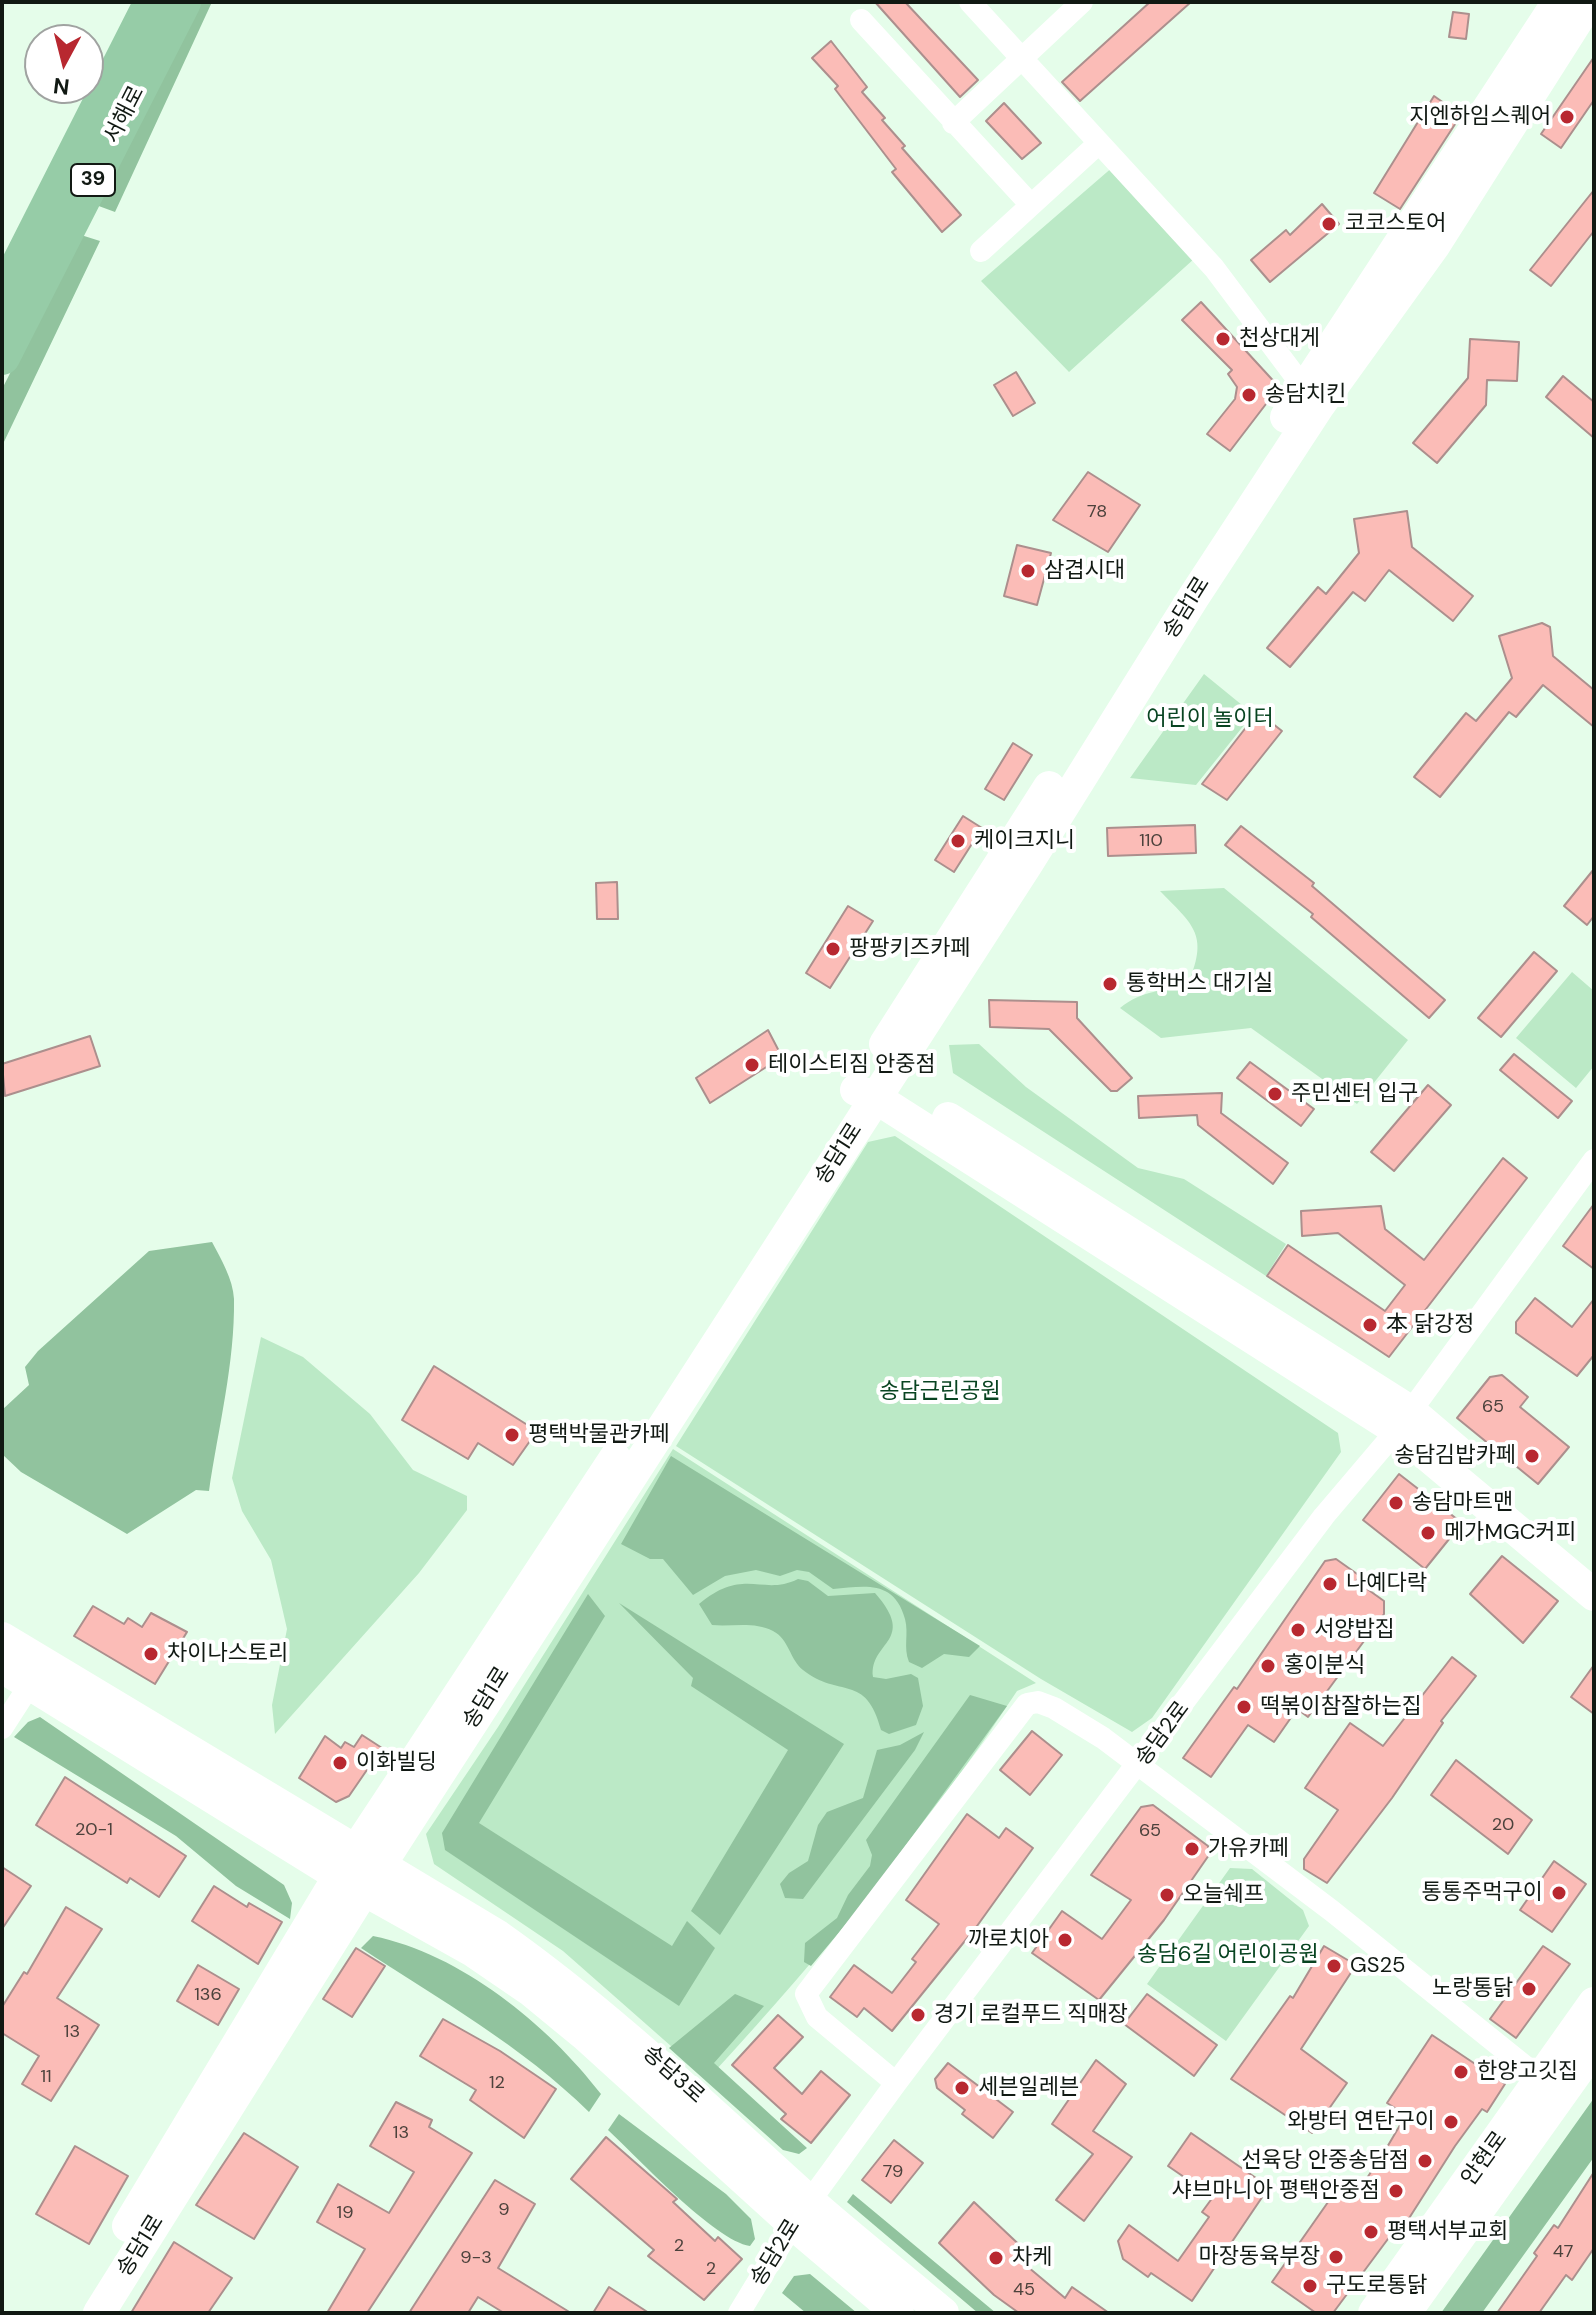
<!DOCTYPE html>
<meta charset="utf-8">
<style>
body{margin:0}
#map{position:relative;width:1596px;height:2315px;overflow:hidden;background:#e5fdea;font-family:"DM Sans",sans-serif}
canvas{display:block}
.frame{position:absolute;inset:0;border:4px solid #111913;pointer-events:none}
.north{position:absolute;left:24px;top:24px;width:80px;height:80px;box-sizing:border-box;background:#fff;border:2px solid #a0a3a1;border-radius:50%;rotate:187deg;font-size:22px;font-weight:700;line-height:32px;text-align:center;color:#111913}
.north::after{content:'';display:block;margin:auto;width:28px;height:36px;background:#b82830;clip-path:polygon(50% 0,100% 100%,50% 72%,0 100%)}
</style>
<div id="map">
<canvas width="1596" height="2315"></canvas>
<div class="frame"></div>
<div class="north">N</div>
</div>
<script>
const ctx = document.querySelector('canvas').getContext('2d');
ctx.lineJoin = 'round';
function fillPath(path, color) { ctx.fillStyle = color; ctx.fill(path, 'evenodd'); }
function strokePath(path, color, width, dash) { ctx.strokeStyle = color; ctx.lineWidth = width; ctx.lineCap = dash ? 'butt' : 'round'; ctx.setLineDash(dash || []); ctx.stroke(path); }
function write(font, color, halo, rows, align = 'center') {
  ctx.font = font + ' "DM Sans","Noto Sans KR",sans-serif'; ctx.lineWidth = 8; ctx.setLineDash([]); ctx.textBaseline = 'middle'; ctx.strokeStyle = halo; ctx.fillStyle = color; for (const [text, x, y, turn = 0] of rows) {
    ctx.save(); ctx.translate(x, y); ctx.rotate((+turn || 0) * Math.PI / 180); ctx.textAlign = isNaN(turn) ? turn : align; if (halo) ctx.strokeText(text, 0, 0); ctx.fillText(text, 0, 0); ctx.restore();
  }
}
fillPath(new Path2D(`
 M1114 166 1195 258 1069 372 981 281Z
 M1204 674 1253 714 1196 785 1130 778Z
 M1224 888 1408 1040 1357 1104 1251 1028 1161 1038 1120 1008C1143 989 1163 993 1189 981 1209 934 1192 924 1160 891Z
 M1572 972 1594 991V1066L1576 1088 1516 1038Z
 M979 1044 1026 1087 1138 1168 1184 1179 1286 1244 1266 1276 953 1073 949 1045Z
 M895 1136 1338 1433 1341 1452 1152 1718 1132 1732 1041 1679 676 1446 868 1142Z
 M261 1337 303 1357 370 1414 413 1470 467 1496V1510L419 1573 275 1734 272 1705 287 1629 271 1560 242 1511 232 1478Z
 M673 1449 1036 1683 1017 1691C928 1827 825 1951 716 2070L680 2054 563 1951 434 1864 426 1834 498 1727Z
 M1230 1868 1252 1869 1303 1910 1309 1926 1226 2041 1147 1984Z`), '#bbe9c6');
fillPath(new Path2D(`
 M199 2H212L115 212 96 205Z
 M81 235 100 241 2 446V389Z
 M212 1242C221 1259 233 1279 234 1299 235 1363 218 1429 209 1491L196 1490 127 1534 21 1472 2 1454V1410L29 1385 25 1367 38 1351 149 1251Z
 M671 1456 980 1646 969 1657 944 1654 922 1668 909 1662C903 1647 909 1634 905 1619 894 1578 862 1587 833 1589L809 1572 797 1570 780 1576 756 1570 725 1576 693 1595 663 1559H650L621 1544Z
 M798 1579 808 1581 828 1596 875 1593C918 1642 869 1641 873 1677L886 1679 911 1674 918 1678 923 1706 916 1725 889 1734 881 1730C866 1672 839 1699 803 1670 790 1660 789 1639 773 1631 754 1621 732 1627 712 1625L699 1604C745 1566 762 1597 798 1579Z
 M588 1594 605 1616 479 1823 672 1946 687 1921 715 1948 679 2006 445 1850 442 1833Z
 M619 1603 844 1744 720 1935 691 1911 788 1750 691 1686 693 1678Z
 M970 1695 1007 1706 866 1900 811 1966 804 1962 805 1943 837 1918 848 1895 870 1866 872 1855 866 1840Z
 M40 1717 284 1885 292 1903 290 1919 236 1886 176 1836 14 1737 28 1722Z
 M924 1732 915 1750 803 1899 785 1898 780 1884 789 1873 808 1861 818 1825 827 1812 863 1798 877 1750 900 1745Z
 M373 1936C461 1954 547 2024 601 2094L589 2112C522 2046 440 2000 361 1948Z
 M735 1994 764 2006 714 2063 807 2148 799 2154 783 2150 669 2048Z
 M1594 2098V2157L1482 2313H1441Z
 M619 2114 726 2194 751 2219 755 2239 750 2246C715 2241 637 2157 608 2130Z
 M853 2194 996 2313H978L847 2202Z
 M810 2274 857 2313H806L782 2293 794 2276Z`), '#91c39e');
const building = new Path2D(`
 M875 2H905L978 80 960 97Z
 M1150 2H1191L1080 101 1062 82Z
 M1453 12 1469 14 1466 39 1449 37Z
 M831 41 867 87 862 92 885 118 882 120 905 146 902 148 961 215 942 232 892 172 896 169 835 89 838 86 812 58Z
 M1594 57V100L1561 148 1541 134Z
 M1434 96 1461 115 1400 209 1374 193Z
 M1004 103 1041 143 1022 159 986 121Z
 M1594 190V231L1551 286 1530 270Z
 M1322 204 1339 224 1270 282 1251 260 1286 230 1290 235Z
 M1201 302 1279 387 1230 451 1207 434 1235 399 1237 387 1228 374 1232 370 1182 320Z
 M1470 339 1519 342 1517 381 1487 380 1486 405 1437 463 1413 443 1468 378Z
 M1016 372 1035 403 1013 416 994 385Z
 M1563 376 1594 402V438L1546 397Z
 M1088 472 1140 505 1108 552 1053 520Z
 M1407 511 1412 547 1473 596 1453 621 1389 570 1365 601 1353 592 1290 667 1267 648 1318 587 1326 594 1359 553 1354 519Z
 M1017 545 1051 553 1037 605 1004 596Z
 M1542 623 1550 627 1553 656 1594 690V727L1543 685 1516 717 1509 712 1440 797 1414 777 1466 713 1476 721 1512 678 1499 636Z
 M1258 712 1282 731 1227 800 1202 784Z
 M1013 743 1032 755 1004 800 985 789Z
 M963 816 982 828 954 872 935 860Z
 M1195 825 1196 853 1108 856 1107 828Z
 M1241 826 1314 883 1312 886 1445 1000 1429 1018 1311 917 1313 914 1225 845Z
 M1594 869V916L1587 925 1564 906Z
 M617 882 618 919H597L596 883Z
 M848 906 873 921 830 988 806 973Z
 M1534 952 1557 971 1501 1037 1478 1018Z
 M989 1000 1077 1002V1018L1132 1078 1117 1091H1111L1049 1029 990 1027Z
 M768 1030 782 1057 710 1103 696 1078Z
 M90 1036 100 1066 5 1096 2 1064Z
 M1514 1054 1572 1101 1558 1118 1500 1070Z
 M1250 1062 1314 1109 1301 1126 1237 1078Z
 M1428 1085 1451 1105 1394 1171 1371 1152Z
 M1222 1093 1221 1113 1288 1163 1273 1184 1198 1125 1197 1115 1139 1118 1138 1096Z
 M1503 1158 1527 1178 1389 1357 1267 1276 1288 1245 1385 1311 1405 1285 1338 1233 1302 1236 1301 1211 1381 1206 1385 1229 1424 1260Z
 M1594 1204V1269L1563 1246Z
 M1535 1298 1572 1327 1594 1299V1355L1577 1376 1516 1333V1322Z
 M434 1366 537 1431 513 1465 478 1443 468 1459 402 1420Z
 M1502 1375 1528 1397 1520 1407 1569 1447 1538 1484 1457 1418 1490 1377Z
 M1399 1474 1462 1523 1425 1569 1363 1520Z
 M1502 1556 1558 1601 1523 1643 1470 1594Z
 M1336 1559 1360 1576 1356 1581 1384 1601V1614L1308 1717 1297 1709 1274 1742 1248 1725 1211 1777 1183 1758 1234 1687 1237 1689 1325 1561Z
 M93 1606 124 1624 128 1618 142 1627 151 1613 187 1632 155 1684 74 1636Z
 M1452 1657 1476 1676 1441 1721 1443 1723 1392 1798 1327 1883 1304 1869V1859L1338 1810 1305 1788 1322 1763 1350 1723 1383 1746Z
 M1594 1665V1714L1571 1697Z
 M1032 1731 1062 1755 1030 1795 1000 1770Z
 M362 1735 382 1748 349 1796 336 1802 299 1778 325 1736 341 1748 345 1742 354 1747Z
 M1456 1760 1532 1820 1508 1854 1431 1795Z
 M65 1777 186 1856 159 1897 130 1878 127 1883 36 1825Z
 M1153 1805 1208 1846 1209 1855 1164 1920 1099 2000 1032 1953 1062 1911 1102 1939 1131 1900 1091 1875 1141 1807Z
 M967 1814 999 1838 1006 1828 1033 1848 977 1926 892 2031 864 2008 857 2017 830 1997 854 1965 892 1993 916 1962 912 1959 939 1924 906 1900Z
 M1554 1861 1586 1884 1552 1932 1520 1910Z
 M2 1867 31 1886 2 1929Z
 M214 1886 247 1907 249 1903 282 1922 258 1964 192 1921Z
 M66 1907 102 1929 57 1998 99 2025 51 2101 22 2084 39 2056 2 2033V2007L24 1972 27 1974Z
 M1324 1946 1356 1965 1301 2049 1347 2083 1312 2133 1231 2079 1290 1996 1293 1998Z
 M1543 1946 1570 1964 1516 2038 1490 2019Z
 M356 1948 385 1966 352 2017 323 1999Z
 M198 1965 239 1989 218 2025 177 2001Z
 M1147 1994 1217 2045 1194 2076 1124 2024Z
 M778 2015 803 2037 774 2068 802 2094 821 2071 850 2095 811 2143 781 2119 786 2114 732 2065Z
 M443 2019 500 2051 556 2089 524 2138 470 2100 476 2090 420 2056Z
 M1432 2035 1505 2084 1487 2112 1482 2109 1455 2146 1406 2223 1402 2220 1333 2313H1316L1272 2282 1340 2185 1355 2196 1383 2154 1406 2115 1387 2103Z
 M1096 2060 1126 2084 1093 2131 1132 2157 1084 2221 1056 2200 1093 2154 1052 2124Z
 M948 2063 1013 2112 993 2138 962 2114 965 2110 937 2088 935 2079Z
 M396 2102 432 2120 429 2127 472 2153 367 2313H327L365 2249 317 2222 338 2184 389 2213 414 2172 370 2146Z
 M244 2133 298 2167 254 2239 196 2205Z
 M1191 2133 1269 2187 1192 2301 1151 2273 1148 2277 1123 2259 1118 2241 1129 2225 1178 2261 1209 2217 1202 2212 1213 2197 1168 2166Z
 M606 2137 677 2199 673 2202 715 2241 718 2237 742 2259 704 2300 648 2256 654 2250 571 2179Z
 M894 2140 923 2163 891 2203 862 2180Z
 M75 2146 128 2176 89 2244 36 2214Z
 M1594 2172V2248L1572 2280 1566 2275 1539 2313H1497L1537 2256 1534 2253 1554 2225 1558 2228Z
 M495 2180 535 2204 498 2268 571 2313H504L478 2297 468 2313H409Z
 M974 2202 1029 2254 1022 2262 1065 2298 1072 2287 1109 2313H1019L994 2295 939 2243Z
 M174 2242 232 2278 208 2313H131Z
 M609 2287 649 2313H593Z`);
fillPath(building, '#fbbcb7');
strokePath(building, '#ac8f8d', 2);
strokePath(new Path2D(`
 M970 2 1214 268 1304 388
 M861 20 1031 205
 M953 123 1082 2
 M981 251 1099 143
 M2 1728 31 1683
 M896 2083 817 2017 806 1994 1027 1704 1038 1702 1054 1708 1103 1738 1332 1911 1542 2080
 M739 2313 793 2224 896 2083 1324 1516 1397 1430 1594 1160`), '#fff', 22);
strokePath(new Path2D(`
 M1286 417 1558 2
 M885 1044 1049 787
 M856 1090 876 1098 1397 1430 1594 1595
 M948 1118 1410 1411 1457 1451
 M2 1638 498 1936C611 2016 705 2107 808 2200 852 2239 898 2275 943 2313
 M2 1667 339 1876 473 1951 530 1990 586 2036 793 2224 898 2313
 M128 2226 339 1876 615 1458
 M99 2313 364 1890 1027 864 1193 598 1318 407 1434 246 1589 2
 M1374 2313 1594 2003
 M1405 2313 1594 2048`), '#fff', 32);
strokePath(new Path2D(`
 M2 298 152 2
 M2 357 183 2`), '#96cca7', 36);
for (const [x, y, r, color] of [
 [1567,117,8,"#b82830"],
 [1329,224,8,"#b82830"],
 [1223,339,8,"#b82830"],
 [1249,395,8,"#b82830"],
 [1028,571,8,"#b82830"],
 [958,841,8,"#b82830"],
 [833,949,8,"#b82830"],
 [1110,984,8,"#b82830"],
 [752,1065,8,"#b82830"],
 [1275,1094,8,"#b82830"],
 [1370,1325,8,"#b82830"],
 [512,1435,8,"#b82830"],
 [1532,1456,8,"#b82830"],
 [1396,1503,8,"#b82830"],
 [1428,1533,8,"#b82830"],
 [1330,1584,8,"#b82830"],
 [1298,1630,8,"#b82830"],
 [151,1654,8,"#b82830"],
 [1268,1666,8,"#b82830"],
 [1244,1707,8,"#b82830"],
 [340,1763,8,"#b82830"],
 [1192,1849,8,"#b82830"],
 [1559,1893,8,"#b82830"],
 [1167,1895,8,"#b82830"],
 [1065,1940,8,"#b82830"],
 [1334,1966,8,"#b82830"],
 [1529,1989,8,"#b82830"],
 [918,2015,8,"#b82830"],
 [1461,2072,8,"#b82830"],
 [962,2088,8,"#b82830"],
 [1451,2122,8,"#b82830"],
 [1425,2161,8,"#b82830"],
 [1396,2191,8,"#b82830"],
 [1371,2232,8,"#b82830"],
 [1336,2257,8,"#b82830"],
 [996,2258,8,"#b82830"],
 [1310,2286,8,"#b82830"]
]) { const dot = new Path2D(); dot.arc(x, y, r, 0, 2 * Math.PI); ctx.fillStyle = color; ctx.fill(dot); strokePath(dot, '#fff', 3); }
write('18px', '#4c423c', null, [
 ["78",1097,512],
 ["110",1151,841],
 ["65",1493,1407],
 ["20",1503,1825],
 ["20-1",94,1830],
 ["65",1150,1831],
 ["136",208,1995],
 ["13",72,2032],
 ["11",46,2077],
 ["12",497,2083],
 ["13",401,2133],
 ["79",893,2172],
 ["9",504,2210],
 ["19",345,2213],
 ["2",679,2246],
 ["47",1563,2252],
 ["9-3",476,2258],
 ["2",711,2269],
 ["45",1024,2290]
]);
for (const [x, y, w] of [
 [93,180,44]
]) { const box = new Path2D(); box.roundRect(x - w / 2, y - 16, w, 32, 6); ctx.fillStyle = '#fff'; ctx.fill(box); strokePath(box, '#111913', 2); }
write('bold 20px', '#111913', null, [
 ["39",93,180]
]);
write('22px', '#111913', '#fff', [
 ["서해로",125,115,-63],
 ["송담1로",1187,608,-58],
 ["송담1로",839,1154,-57],
 ["송담1로",487,1698,-58],
 ["송담2로",1163,1734,-53],
 ["송담3로",673,2075,42],
 ["안현로",1485,2159,-54],
 ["송담1로",141,2246,-58],
 ["송담2로",776,2253,-58]
]);
write('22px', '#111913', '#fff', [
 ["지엔하임스퀘어",1551,117,"right"],
 ["코코스토어",1345,224],
 ["천상대게",1239,339],
 ["송담치킨",1265,395],
 ["삼겹시대",1044,571],
 ["케이크지니",974,841],
 ["팡팡키즈카페",849,949],
 ["통학버스 대기실",1126,984],
 ["테이스티짐 안중점",768,1065],
 ["주민센터 입구",1291,1094],
 ["本 닭강정",1386,1325],
 ["평택박물관카페",528,1435],
 ["송담김밥카페",1516,1456,"right"],
 ["송담마트맨",1412,1503],
 ["메가MGC커피",1444,1533],
 ["나예다락",1346,1584],
 ["서양밥집",1314,1630],
 ["차이나스토리",167,1654],
 ["홍이분식",1284,1666],
 ["떡볶이참잘하는집",1260,1707],
 ["이화빌딩",356,1763],
 ["가유카페",1208,1849],
 ["통통주먹구이",1543,1893,"right"],
 ["오늘쉐프",1183,1895],
 ["까로치아",1049,1940,"right"],
 ["GS25",1350,1966],
 ["노랑통닭",1513,1989,"right"],
 ["경기 로컬푸드 직매장",934,2015],
 ["한양고깃집",1477,2072],
 ["세븐일레븐",978,2088],
 ["와방터 연탄구이",1435,2122,"right"],
 ["선육당 안중송담점",1409,2161,"right"],
 ["샤브마니아 평택안중점",1380,2191,"right"],
 ["평택서부교회",1387,2232],
 ["마장동육부장",1320,2257,"right"],
 ["차케",1012,2258],
 ["구도로통닭",1326,2286]
], 'left');
write('22px', '#084421', '#fff', [
 ["어린이 놀이터",1210,719],
 ["송담근린공원",940,1392],
 ["송담6길 어린이공원",1228,1955]
]);
</script>
